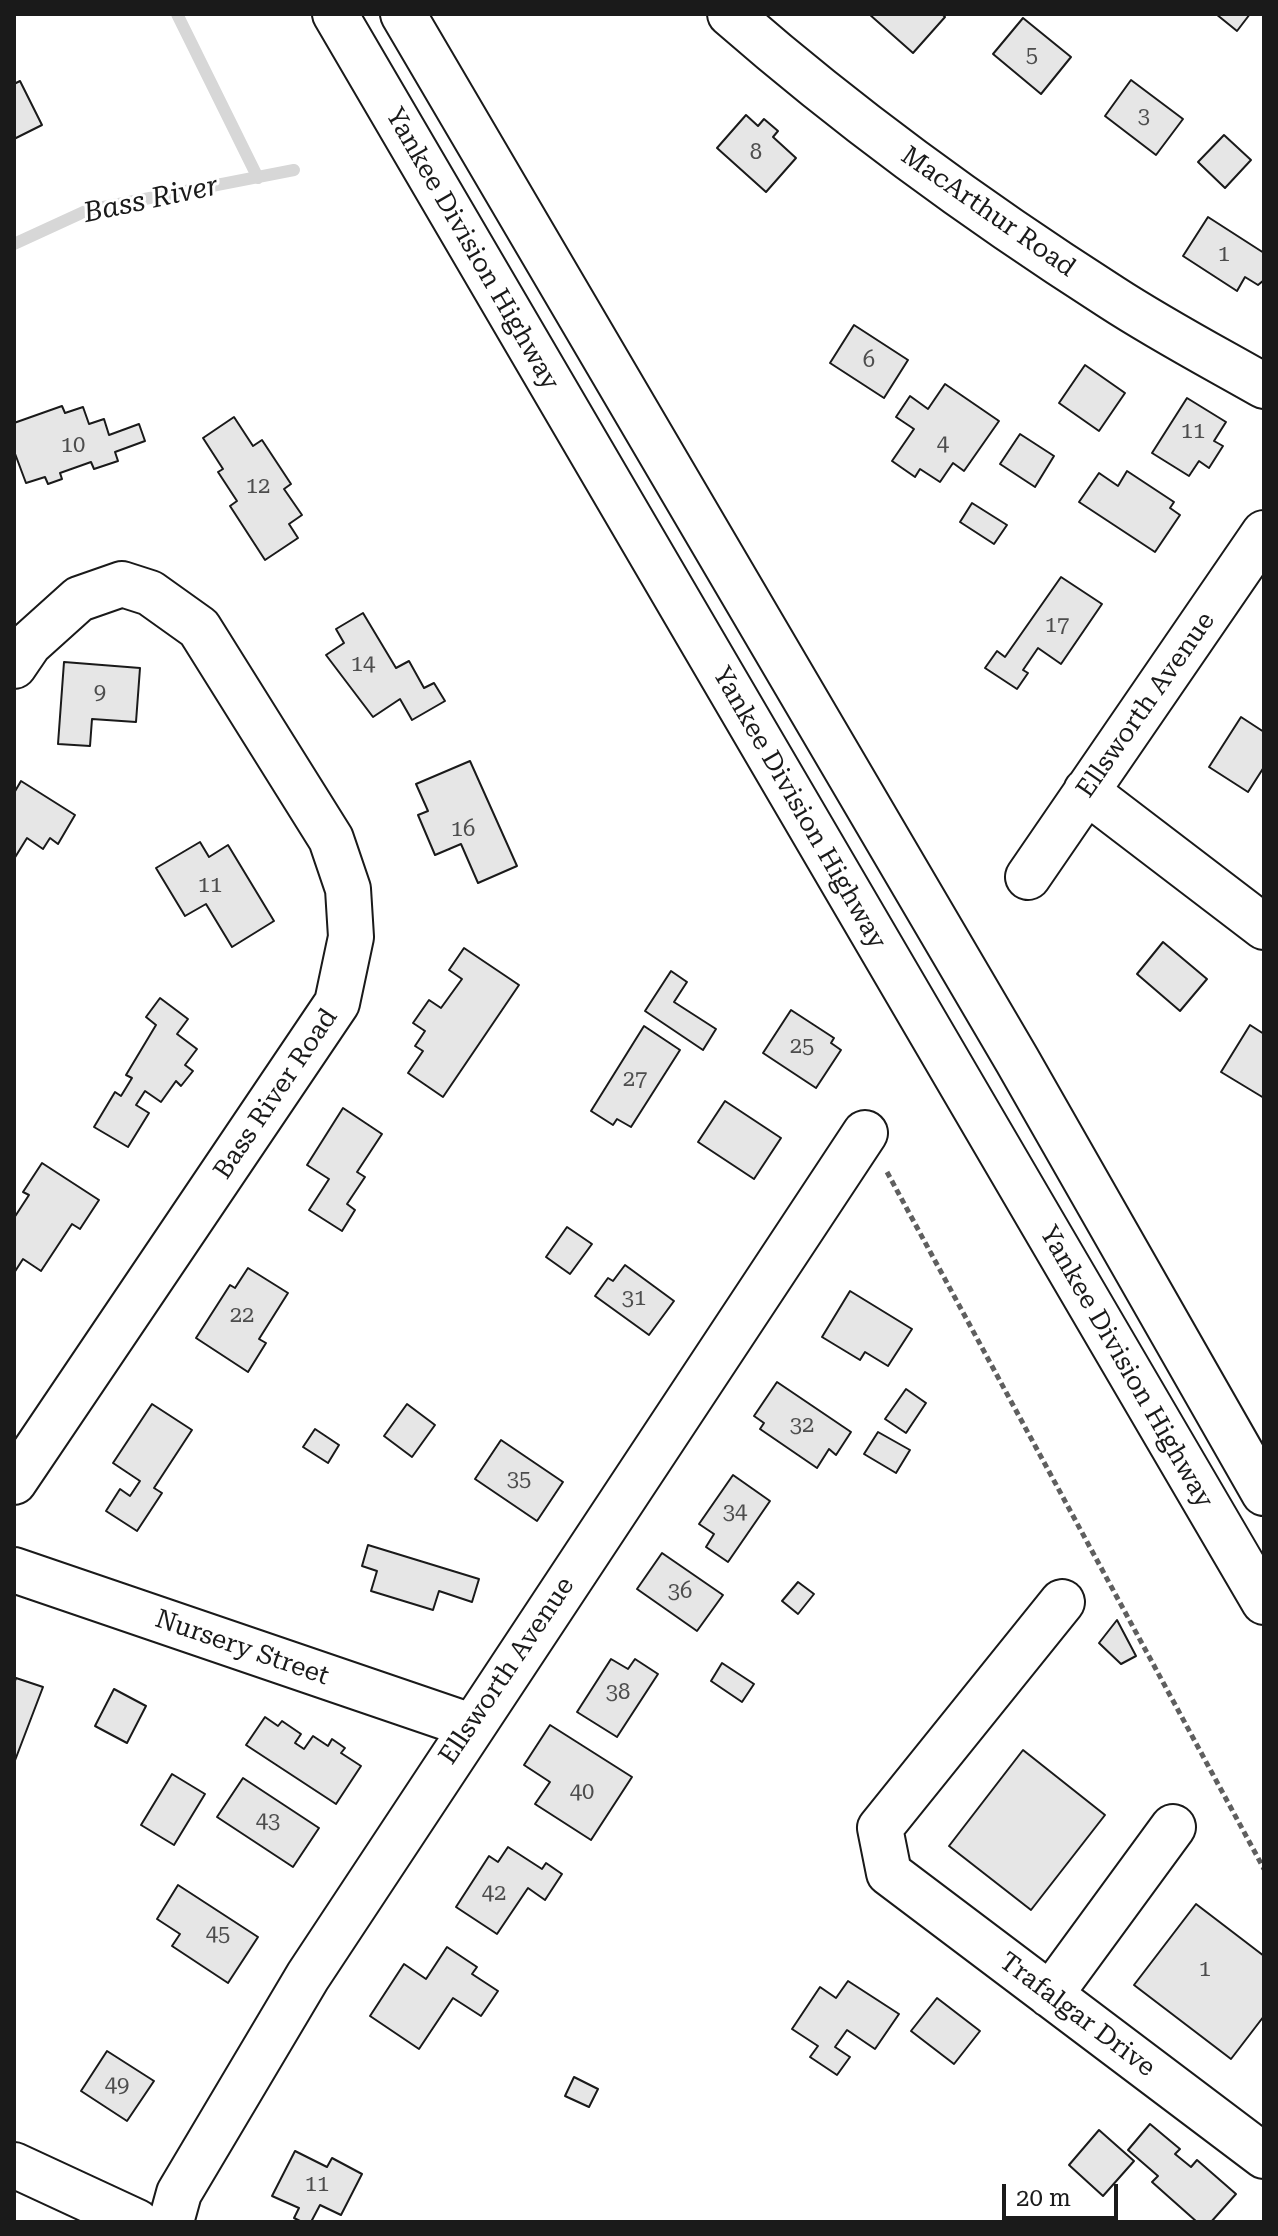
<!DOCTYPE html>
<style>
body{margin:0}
#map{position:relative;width:1278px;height:2236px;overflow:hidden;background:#fff;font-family:"Roboto Serif",serif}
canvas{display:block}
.frame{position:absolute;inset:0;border:16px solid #1a1a1a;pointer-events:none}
.scale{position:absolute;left:1002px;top:2184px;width:116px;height:36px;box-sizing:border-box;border:4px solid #1a1a1a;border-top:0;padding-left:10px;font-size:24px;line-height:28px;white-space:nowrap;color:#1a1a1a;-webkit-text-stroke:6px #fff;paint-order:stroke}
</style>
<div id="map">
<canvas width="1278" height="2236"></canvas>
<div class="frame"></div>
<div class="scale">20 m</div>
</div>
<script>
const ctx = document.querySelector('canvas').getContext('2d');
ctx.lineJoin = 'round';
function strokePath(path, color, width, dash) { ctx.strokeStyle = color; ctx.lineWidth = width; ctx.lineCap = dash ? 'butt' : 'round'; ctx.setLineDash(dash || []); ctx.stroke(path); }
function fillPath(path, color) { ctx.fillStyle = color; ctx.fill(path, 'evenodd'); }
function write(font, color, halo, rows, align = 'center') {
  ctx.font = font + ' "Roboto Serif",serif'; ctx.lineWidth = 6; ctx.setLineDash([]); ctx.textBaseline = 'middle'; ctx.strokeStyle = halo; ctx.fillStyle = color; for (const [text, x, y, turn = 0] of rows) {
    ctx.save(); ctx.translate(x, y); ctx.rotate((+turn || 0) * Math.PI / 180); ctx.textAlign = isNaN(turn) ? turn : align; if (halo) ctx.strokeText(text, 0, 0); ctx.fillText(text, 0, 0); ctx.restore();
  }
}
strokePath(new Path2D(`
 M177 14 258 178
 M14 244 88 210 294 170`), '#d7d7d7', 12);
const building = new Path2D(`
 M869 14H942L945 17 913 53Z
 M1216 14H1250L1237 31Z
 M1023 18 1071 57 1041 94 993 54Z
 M1131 80 1183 119 1156 155 1105 116Z
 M20 81 42 125 14 139V84Z
 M746 115 758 126 764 119 778 131 773 137 796 158 766 192 717 148Z
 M1224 135 1251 160 1225 188 1198 162Z
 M1208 217 1264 253V280L1258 285 1245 277 1237 291 1183 256Z
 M854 325 908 360 884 398 830 363Z
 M1085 365 1125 393 1099 431 1059 403Z
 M945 384 999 421 964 471 953 463 940 482 920 469 915 477 892 461 914 429 896 417 910 396 928 409Z
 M1187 398 1226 422 1214 441 1223 446 1209 468 1199 461 1189 476 1152 453Z
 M62 406 65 413 83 407 89 424 104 419 109 435 139 424 145 441 115 452 118 461 94 469 91 462 60 473 62 479 48 484 45 477 26 483 14 451V423Z
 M234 417 253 446 262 440 291 484 284 489 302 515 289 524 298 538 265 560 230 506 237 501 218 472 223 469 203 438Z
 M1020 434 1054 456 1035 487 1000 464Z
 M1127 471 1174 502 1170 508 1180 515 1155 552 1079 502 1099 473 1118 486Z
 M972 503 1007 525 994 544 960 522Z
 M1061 577 1102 604 1061 664 1038 648 1023 670 1028 673 1017 689 985 668 997 651 1005 657Z
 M363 613 396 668 409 661 424 688 434 683 445 701 412 720 400 699 373 717 326 655 344 643 336 629Z
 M64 662 140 668 136 722 92 719 90 746 58 744Z
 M1241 717 1264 732V767L1248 792 1209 767Z
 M470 761 517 866 478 883 461 844 435 855 418 815 428 811 416 784Z
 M21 781 75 815 58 844 50 838 43 849 27 838 14 859V793Z
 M200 842 209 857 228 845 274 921 232 947 206 904 185 916 156 868Z
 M1163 942 1207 979 1180 1011 1137 974Z
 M464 948 519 985 443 1097 408 1073 423 1051 415 1046 425 1031 413 1023 429 1000 441 1008 462 979 449 970Z
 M671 971 687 982 674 1002 716 1029 703 1050 645 1011Z
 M160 998 188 1019 177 1034 197 1049 185 1065 193 1071 181 1086 176 1081 161 1102 145 1091 136 1105 149 1113 128 1147 94 1127 115 1092 121 1096 132 1078 126 1075 156 1025 146 1017Z
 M791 1010 834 1038 831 1043 841 1050 816 1088 763 1053Z
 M1250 1025 1264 1034V1098L1221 1072Z
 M644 1026 680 1050 631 1127 617 1119 613 1125 591 1111Z
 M725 1101 781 1138 754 1179 698 1142Z
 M343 1108 382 1134 357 1172 365 1177 347 1204 355 1210 342 1231 309 1210 329 1179 307 1165Z
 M42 1163 99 1200 80 1229 72 1224 41 1271 23 1259 14 1273V1218L29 1195 23 1192Z
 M567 1227 592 1244 570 1274 546 1257Z
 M625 1265 674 1301 649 1335 595 1296 608 1278 613 1281Z
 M248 1268 288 1293 259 1339 266 1343 248 1372 196 1338 230 1285 235 1288Z
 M850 1291 912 1329 888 1366 865 1352 860 1360 822 1337Z
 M777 1382 851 1432 836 1455 829 1449 817 1468 760 1429 764 1423 754 1416Z
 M906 1389 926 1403 906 1433 885 1419Z
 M152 1404 192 1430 154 1488 162 1493 137 1531 106 1511 120 1489 130 1496 140 1481 113 1463Z
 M407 1404 435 1425 412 1457 384 1436Z
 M315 1429 339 1445 328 1463 303 1447Z
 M878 1432 910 1450 896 1473 864 1454Z
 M501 1440 563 1482 537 1521 475 1479Z
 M733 1475 770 1501 728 1562 706 1547 714 1534 699 1524Z
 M368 1545 479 1579 472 1602 439 1591 433 1610 371 1591 377 1571 362 1566Z
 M662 1553 723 1595 697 1631 637 1589Z
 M798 1582 814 1594 798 1614 782 1601Z
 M1117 1620 1136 1656 1121 1664 1099 1643Z
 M611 1659 628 1669 635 1659 658 1674 617 1737 577 1712Z
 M722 1663 754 1684 742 1702 711 1681Z
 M16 1678 43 1687 14 1763V1684Z
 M114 1689 146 1706 127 1743 95 1726Z
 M265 1717 278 1726 282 1721 301 1734 295 1743 304 1749 313 1736 328 1746 332 1739 345 1748 341 1753 361 1766 336 1804 246 1745Z
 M550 1725 632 1777 591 1840 535 1804 550 1782 524 1765Z
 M1023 1750 1105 1815 1031 1910 949 1846Z
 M172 1774 205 1794 174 1845 141 1825Z
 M243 1778 319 1828 293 1867 217 1817Z
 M508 1847 542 1869 546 1863 562 1874 545 1900 528 1888 497 1934 456 1907 489 1856 498 1862Z
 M178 1885 258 1937 228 1983 172 1946 180 1934 157 1919Z
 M1196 1904 1264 1956V2016L1231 2059 1134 1985Z
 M447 1947 477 1967 472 1974 498 1991 481 2016 453 1998 419 2049 370 2016 404 1964 426 1979Z
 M848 1981 899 2014 875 2049 847 2030 835 2047 850 2057 837 2075 810 2057 818 2046 792 2029 820 1987 836 1998Z
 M937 1998 980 2031 954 2064 911 2031Z
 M107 2051 154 2081 127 2121 81 2091Z
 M574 2077 598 2089 589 2107 565 2096Z
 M1150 2124 1180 2149 1175 2154 1191 2167 1197 2160 1236 2194 1211 2222H1197L1152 2182 1158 2176 1128 2150Z
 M1099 2130 1134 2161 1103 2196 1069 2165Z
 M295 2151 327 2167 332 2158 362 2174 341 2215 320 2205 311 2222H302L294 2218 299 2208 272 2196Z`);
fillPath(building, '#e6e6e6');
strokePath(building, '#1a1a1a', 2);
const minor = new Path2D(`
 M730 14C849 118 978 212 1111 297 1160 329 1213 357 1264 386
 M14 666 29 644 79 599 122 584 150 593 199 628 331 839 348 889 351 937 337 1003 14 1482
 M1086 791 1264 927
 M1028 877 1264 533
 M14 1570 471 1726
 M1062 1602 880 1828 889 1873 1264 2156
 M1050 1995 1173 1827
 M14 2165 137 2222
 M171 2222 179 2193 308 1976 865 1133`);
const highway = new Path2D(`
 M335 14 1264 1602
 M403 14 1017 1060 1264 1493`);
strokePath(minor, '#1a1a1a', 48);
strokePath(highway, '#1a1a1a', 48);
strokePath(new Path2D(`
 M887 1172 1264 1869`), '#5f5f5f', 5, [6, 4]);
strokePath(minor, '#fff', 44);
strokePath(highway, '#fff', 44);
write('22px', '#4d4d4d', null, [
 ["5",1032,56],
 ["3",1144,117],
 ["8",756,153],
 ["1",1224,255],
 ["6",869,361],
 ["11",1193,432],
 ["4",943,445],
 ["10",73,446],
 ["12",258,487],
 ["17",1057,626],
 ["14",363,665],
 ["9",100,693],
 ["16",463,830],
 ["11",210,886],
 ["25",802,1047],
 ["27",635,1080],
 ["31",634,1299],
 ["22",242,1316],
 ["32",802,1426],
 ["35",519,1480],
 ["34",735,1513],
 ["36",680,1592],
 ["38",618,1693],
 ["40",582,1793],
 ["43",268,1822],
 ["42",494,1894],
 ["45",218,1935],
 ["1",1205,1970],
 ["49",117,2086],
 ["11",317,2185]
]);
write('26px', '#1a1a1a', '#fff', [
 ["MacArthur Road",988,212,35],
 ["Yankee Division Highway",472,249,60],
 ["Ellsworth Avenue",1146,705,-55],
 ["Yankee Division Highway",799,808,60],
 ["Bass River Road",276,1094,-56],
 ["Yankee Division Highway",1126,1367,60],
 ["Nursery Street",242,1648,19],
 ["Ellsworth Avenue",507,1671,-56],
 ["Trafalgar Drive",1077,2015,37]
]);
write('italic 28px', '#1a1a1a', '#fff', [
 ["Bass River",151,200,-12]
]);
</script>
